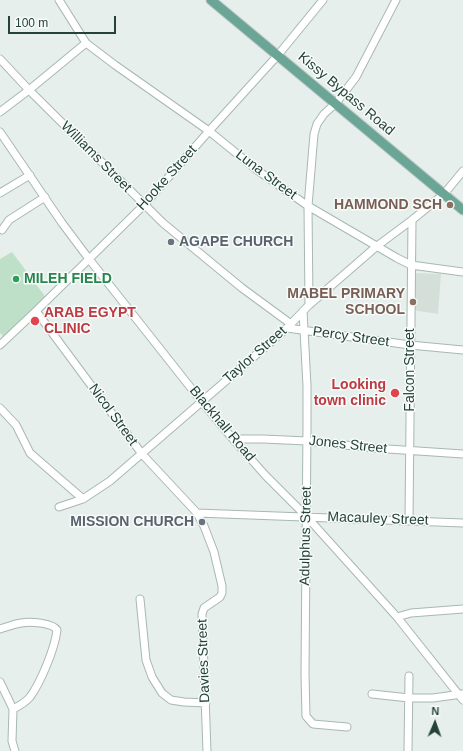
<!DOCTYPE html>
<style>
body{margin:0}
#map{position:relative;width:463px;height:751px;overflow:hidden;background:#e6efeb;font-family:Helvetica,sans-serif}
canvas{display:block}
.north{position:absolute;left:415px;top:703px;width:40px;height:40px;-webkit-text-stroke:3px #f7fbf9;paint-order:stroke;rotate:2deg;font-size:11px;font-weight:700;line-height:16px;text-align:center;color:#24423a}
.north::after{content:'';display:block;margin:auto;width:14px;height:18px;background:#24423a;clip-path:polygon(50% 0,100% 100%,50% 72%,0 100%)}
.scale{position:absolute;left:8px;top:16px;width:108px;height:18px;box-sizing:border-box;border:2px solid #24423a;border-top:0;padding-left:5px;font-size:12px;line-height:14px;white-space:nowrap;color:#24423a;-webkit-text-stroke:3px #f7fbf9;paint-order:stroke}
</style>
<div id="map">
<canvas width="463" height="751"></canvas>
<div class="north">N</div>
<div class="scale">100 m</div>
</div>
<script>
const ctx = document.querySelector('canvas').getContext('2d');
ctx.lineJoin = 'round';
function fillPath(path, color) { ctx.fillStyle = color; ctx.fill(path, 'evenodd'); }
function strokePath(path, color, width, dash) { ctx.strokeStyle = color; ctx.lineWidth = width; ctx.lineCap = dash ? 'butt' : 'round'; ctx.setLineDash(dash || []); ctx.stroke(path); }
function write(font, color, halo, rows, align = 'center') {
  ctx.font = font + ' Helvetica,sans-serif'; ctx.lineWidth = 3; ctx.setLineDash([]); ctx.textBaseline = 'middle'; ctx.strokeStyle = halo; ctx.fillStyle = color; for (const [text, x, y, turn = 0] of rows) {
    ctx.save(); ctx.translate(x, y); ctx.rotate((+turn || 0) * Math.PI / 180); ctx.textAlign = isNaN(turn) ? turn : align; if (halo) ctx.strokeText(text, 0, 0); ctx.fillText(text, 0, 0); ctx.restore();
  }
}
fillPath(new Path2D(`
 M414 273 441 274 438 314 413 310Z`), '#d4dfda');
fillPath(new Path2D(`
 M12 252 47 299 4 337 0 333V259Z`), '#bfe0c8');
const minor = new Path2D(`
 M59 0 86 43 115 65 209 131 257 170 308 206 397 258 411 265 463 272
 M0 59 29 90 163 223 242 288 291 324
 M0 112 29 90 86 43
 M0 132 62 223 89 259 202 402 233 439 266 476 307 517 397 617 463 700
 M0 193 30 175
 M2 230 9 220 45 197
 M309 305 308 206 314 134 317 124 324 114 336 103 356 77 396 0
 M36 311 142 454 197 513 204 526 214 552 222 586V593L220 597 204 608 202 614 207 751
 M303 311 307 386V426L305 674 306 716 313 724 347 727
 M287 328 410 345 463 350
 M0 345 36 311 144 205 209 131 278 55 323 0
 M0 408 16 425 30 453 83 499
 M233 439H263L307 441 373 448 463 454
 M59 507 83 499 110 481 287 328 309 305 377 246 412 220 444 194 463 171
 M197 513 463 523
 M409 520 412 220
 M140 599 146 660 152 677 162 693 171 700 184 702 206 703
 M397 617 411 613 463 609
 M0 629C7 627 14 624 21 623 30 621 53 623 57 630 55 648 41 682 30 697 26 702 19 706 13 709
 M0 682 13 709 12 741 15 751
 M372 694 409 698H433L462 694
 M408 751 409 676`);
const major = new Path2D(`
 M211 0 463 210`);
strokePath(minor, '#a8b8b2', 9);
strokePath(major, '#c2cac8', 11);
strokePath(minor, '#fff', 7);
strokePath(major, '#6aa596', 9);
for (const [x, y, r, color] of [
 [450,205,4,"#8d6e63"],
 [171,242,4,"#6b7280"],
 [16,279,4,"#2e9e5b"],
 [413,302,4,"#8d6e63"],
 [35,321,5,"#e0444e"],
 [395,393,5,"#e0444e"],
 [202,522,4,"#6b7280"]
]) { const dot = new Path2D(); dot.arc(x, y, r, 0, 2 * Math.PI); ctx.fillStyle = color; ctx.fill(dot); strokePath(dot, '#f7fbf9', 1.5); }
write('14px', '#24423a', '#f7fbf9', [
 ["Kissy Bypass Road",346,94,40],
 ["Williams Street",96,157,45],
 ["Luna Street",266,175,37],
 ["Hooke Street",167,178,-48],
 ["Percy Street",351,337,8],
 ["Taylor Street",255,355,-41],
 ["Falcon Street",410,370,-90],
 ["Nicol Street",113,415,54],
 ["Blackhall Road",222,424,50],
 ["Jones Street",348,445,6],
 ["Macauley Street",378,519,2],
 ["Adulphus Street",306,536,-89],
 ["Davies Street",204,661,-92]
]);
write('bold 14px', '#785e54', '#f7fbf9', [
 ["HAMMOND SCH",442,205],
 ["MABEL PRIMARY",405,294],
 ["SCHOOL",405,310]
], 'right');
write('bold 14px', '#5b616d', '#f7fbf9', [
 ["AGAPE CHURCH",179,242],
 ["MISSION CHURCH",194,522,"right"]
], 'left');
write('bold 14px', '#27864d', '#f7fbf9', [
 ["MILEH FIELD",24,279]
], 'left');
write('bold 14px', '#be3a42', '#f7fbf9', [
 ["ARAB EGYPT",44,313],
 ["CLINIC",44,329],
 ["Looking",386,385,"right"],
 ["town clinic",386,401,"right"]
], 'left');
</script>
